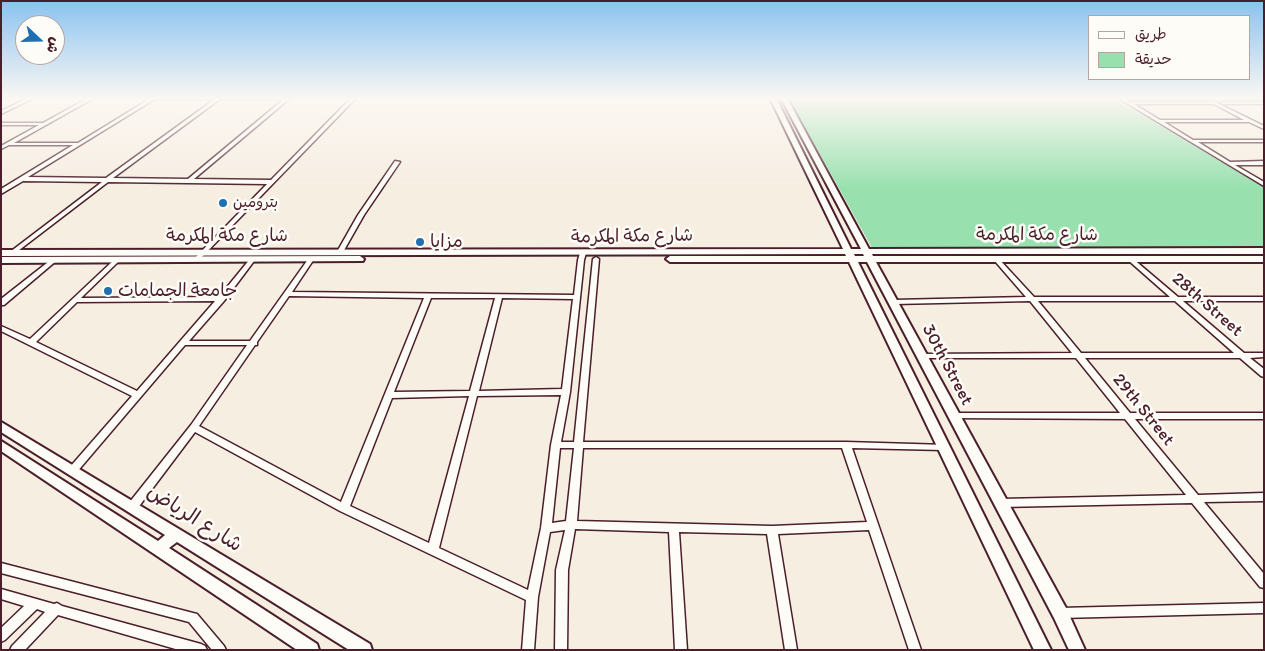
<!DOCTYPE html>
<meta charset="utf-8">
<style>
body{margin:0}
#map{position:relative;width:1265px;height:651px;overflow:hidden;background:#f7eee2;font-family:Itim,"Playpen Sans Arabic",sans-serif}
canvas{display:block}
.frame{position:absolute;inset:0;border:2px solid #4a1f2b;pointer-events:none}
.legend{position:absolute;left:1088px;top:15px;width:162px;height:65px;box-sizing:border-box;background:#fdfcf7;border:1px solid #b5a4a5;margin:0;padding:6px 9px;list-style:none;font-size:15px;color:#4a1f2b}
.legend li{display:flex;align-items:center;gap:10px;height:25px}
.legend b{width:25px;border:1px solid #b5a4a5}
.north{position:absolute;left:15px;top:15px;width:50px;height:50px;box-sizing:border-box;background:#fdfcf7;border:1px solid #b5a4a5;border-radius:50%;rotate:111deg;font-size:14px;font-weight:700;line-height:20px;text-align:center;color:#4a1f2b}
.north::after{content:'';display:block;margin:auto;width:18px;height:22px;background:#1f6fb2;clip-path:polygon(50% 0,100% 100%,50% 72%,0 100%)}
</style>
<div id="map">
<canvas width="1265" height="651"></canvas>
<div class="frame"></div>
<ul class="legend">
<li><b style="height:6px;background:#fdfcf7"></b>طريق</li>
<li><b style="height:14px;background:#98e1af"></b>حديقة</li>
</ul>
<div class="north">ش</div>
</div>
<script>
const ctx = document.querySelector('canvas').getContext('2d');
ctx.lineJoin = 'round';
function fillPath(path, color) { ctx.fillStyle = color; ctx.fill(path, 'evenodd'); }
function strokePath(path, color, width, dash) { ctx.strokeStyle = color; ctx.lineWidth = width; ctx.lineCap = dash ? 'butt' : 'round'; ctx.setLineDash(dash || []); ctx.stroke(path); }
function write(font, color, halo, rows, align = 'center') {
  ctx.font = font + ' Itim,"Playpen Sans Arabic",sans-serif'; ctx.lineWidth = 5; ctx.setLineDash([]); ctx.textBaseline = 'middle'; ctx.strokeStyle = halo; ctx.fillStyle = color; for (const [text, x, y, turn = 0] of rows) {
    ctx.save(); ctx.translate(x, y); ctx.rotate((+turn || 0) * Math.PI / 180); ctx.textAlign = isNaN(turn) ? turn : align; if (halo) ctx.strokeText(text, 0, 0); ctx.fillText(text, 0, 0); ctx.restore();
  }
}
fillPath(new Path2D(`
 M789 98H1113L1264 187V247L872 248Z`), '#98e1af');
const street = new Path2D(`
 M28 98H34L1 114V111Z
 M88 98H94L14 143H78L151 98H294L289 99 194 179 271 180 351 98H356L198 261H194L193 260 267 184 108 182 14 254H10L9 253 10 252 102 182 23 181 1 194V189L73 145H9L1 149V146L39 125H1V123H43ZM155 99H215L106 178 28 177ZM220 99H284L188 179 113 178Z
 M1118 98H1123L1129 102H1209L1211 100 1264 126V129L1249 122H1164L1193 140H1264V142H1198L1230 162 1264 161V165H1235L1264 182V186ZM1134 104H1214L1244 120H1160Z
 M1222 102H1264V104H1222Z
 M395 161 400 162 364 215 343 252 340 254 338 253 337 252 358 215Z
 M583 251 586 253 584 260 570 392 561 442H574L593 259 596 257 599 259 583 442H846L947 445 949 447 947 449 944 450 852 448 921 650H909L869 530 778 534 797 650H785L767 534 679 532 687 650H675L669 532 575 529 568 570 567 650H555L556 570 565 530 550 532 538 597 534 650H522L526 600 340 511 195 432 137 509 133 510 129 509 128 506 129 503 191 425 247 345H185L76 473 73 474 70 473 68 470 70 467 132 396 1 331V326L30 339 115 259H119L120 260 119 261 81 298 219 297 250 259H254L255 260 254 261 224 301 189 341H250L309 258H313L314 259 292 292 574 295 578 260 580 253ZM289 296 424 298 341 502 199 426 255 345H257V342ZM431 298H495L470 391 394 392ZM502 298 573 299 562 389 479 391ZM215 301 137 391 36 342 77 302ZM561 395 551 445 541 528 528 590 439 548 477 396ZM469 396 429 543 350 506 392 398ZM560 448H574L566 521 552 523ZM583 448H842L867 522 772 526 577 521Z
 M996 257 998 258 1034 297H1170L1128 260 1127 259 1130 257 1132 258 1178 297H1264V301H1183L1244 353H1264V357L1250 358 1264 369V377L1261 376 1240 358H1085L1130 413H1264V419H1135L1198 495 1264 493V501L1204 502 1264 574V588L1260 587 1192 503 1001 507 997 506 996 503 997 500 1001 499 1186 495 1125 419 952 418 951 416 952 414 955 413H1120L1076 358H920L919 356 923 354 1072 353 1030 301 894 304 890 302 894 300 1026 297 994 260 993 259ZM1038 301H1175L1234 353H1081Z
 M54 258 56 259 57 260 56 261 4 305H1V299L52 259Z
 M1 563 193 613 197 614 224 646 226 650H212L189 622 1 573Z
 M1 589 54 604 57 603 62 606 201 644 205 646 207 650H179L58 615 25 650H10L12 646 45 612 37 609 5 640 1 642V628L24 606 1 599Z
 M1264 603V613L1060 618 1056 617 1054 613 1056 609 1060 608Z`);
const secondary = new Path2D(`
 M770 98H776L851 249H861L781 98H787L869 249 1264 248V254H872L873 256H1264V262H876L1066 608 1085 650H1069L1054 618 867 262H858L1051 650H1034L849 262H670L666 259 670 256H846L845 254 1 256V250L843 249ZM854 254H863L864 256H855Z
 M360 256 364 259 363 261 1 263V257Z
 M1 422 370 644 372 650H349L177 542 169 548 317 644 319 650H297L1 451V441L158 541 165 535 1 432Z`);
strokePath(street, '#4a1f2b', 3);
strokePath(secondary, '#4a1f2b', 4);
fillPath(street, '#fdfcf7');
fillPath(secondary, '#fdfcf7');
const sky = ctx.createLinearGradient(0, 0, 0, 189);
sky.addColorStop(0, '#89c2f0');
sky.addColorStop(0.52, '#fbf7f2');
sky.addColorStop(1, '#fbf7f200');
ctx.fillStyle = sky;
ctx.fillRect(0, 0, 1265, 189);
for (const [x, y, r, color] of [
 [223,203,5,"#1f6fb2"],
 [420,242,5,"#1f6fb2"],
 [108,291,5,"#1f6fb2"]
]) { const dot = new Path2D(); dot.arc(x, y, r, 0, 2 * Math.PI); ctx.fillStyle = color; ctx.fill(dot); strokePath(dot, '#fdfcf7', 2); }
write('15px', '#4a1f2b', '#fdfcf7', [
 ["بترومين",233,203]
], 'left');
write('18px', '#4a1f2b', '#fdfcf7', [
 ["شارع مكة المكرمة",1037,235],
 ["شارع مكة المكرمة",227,236],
 ["شارع مكة المكرمة",632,237,-1],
 ["28th Street",1207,305,41],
 ["30th Street",947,365,62],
 ["29th Street",1143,410,51]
]);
write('18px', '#4a1f2b', '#fdfcf7', [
 ["مزايا",430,242],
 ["جامعة الجمامات",118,291]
], 'left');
write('21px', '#4a1f2b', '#fdfcf7', [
 ["شارع الرياض",194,519,32]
]);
</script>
